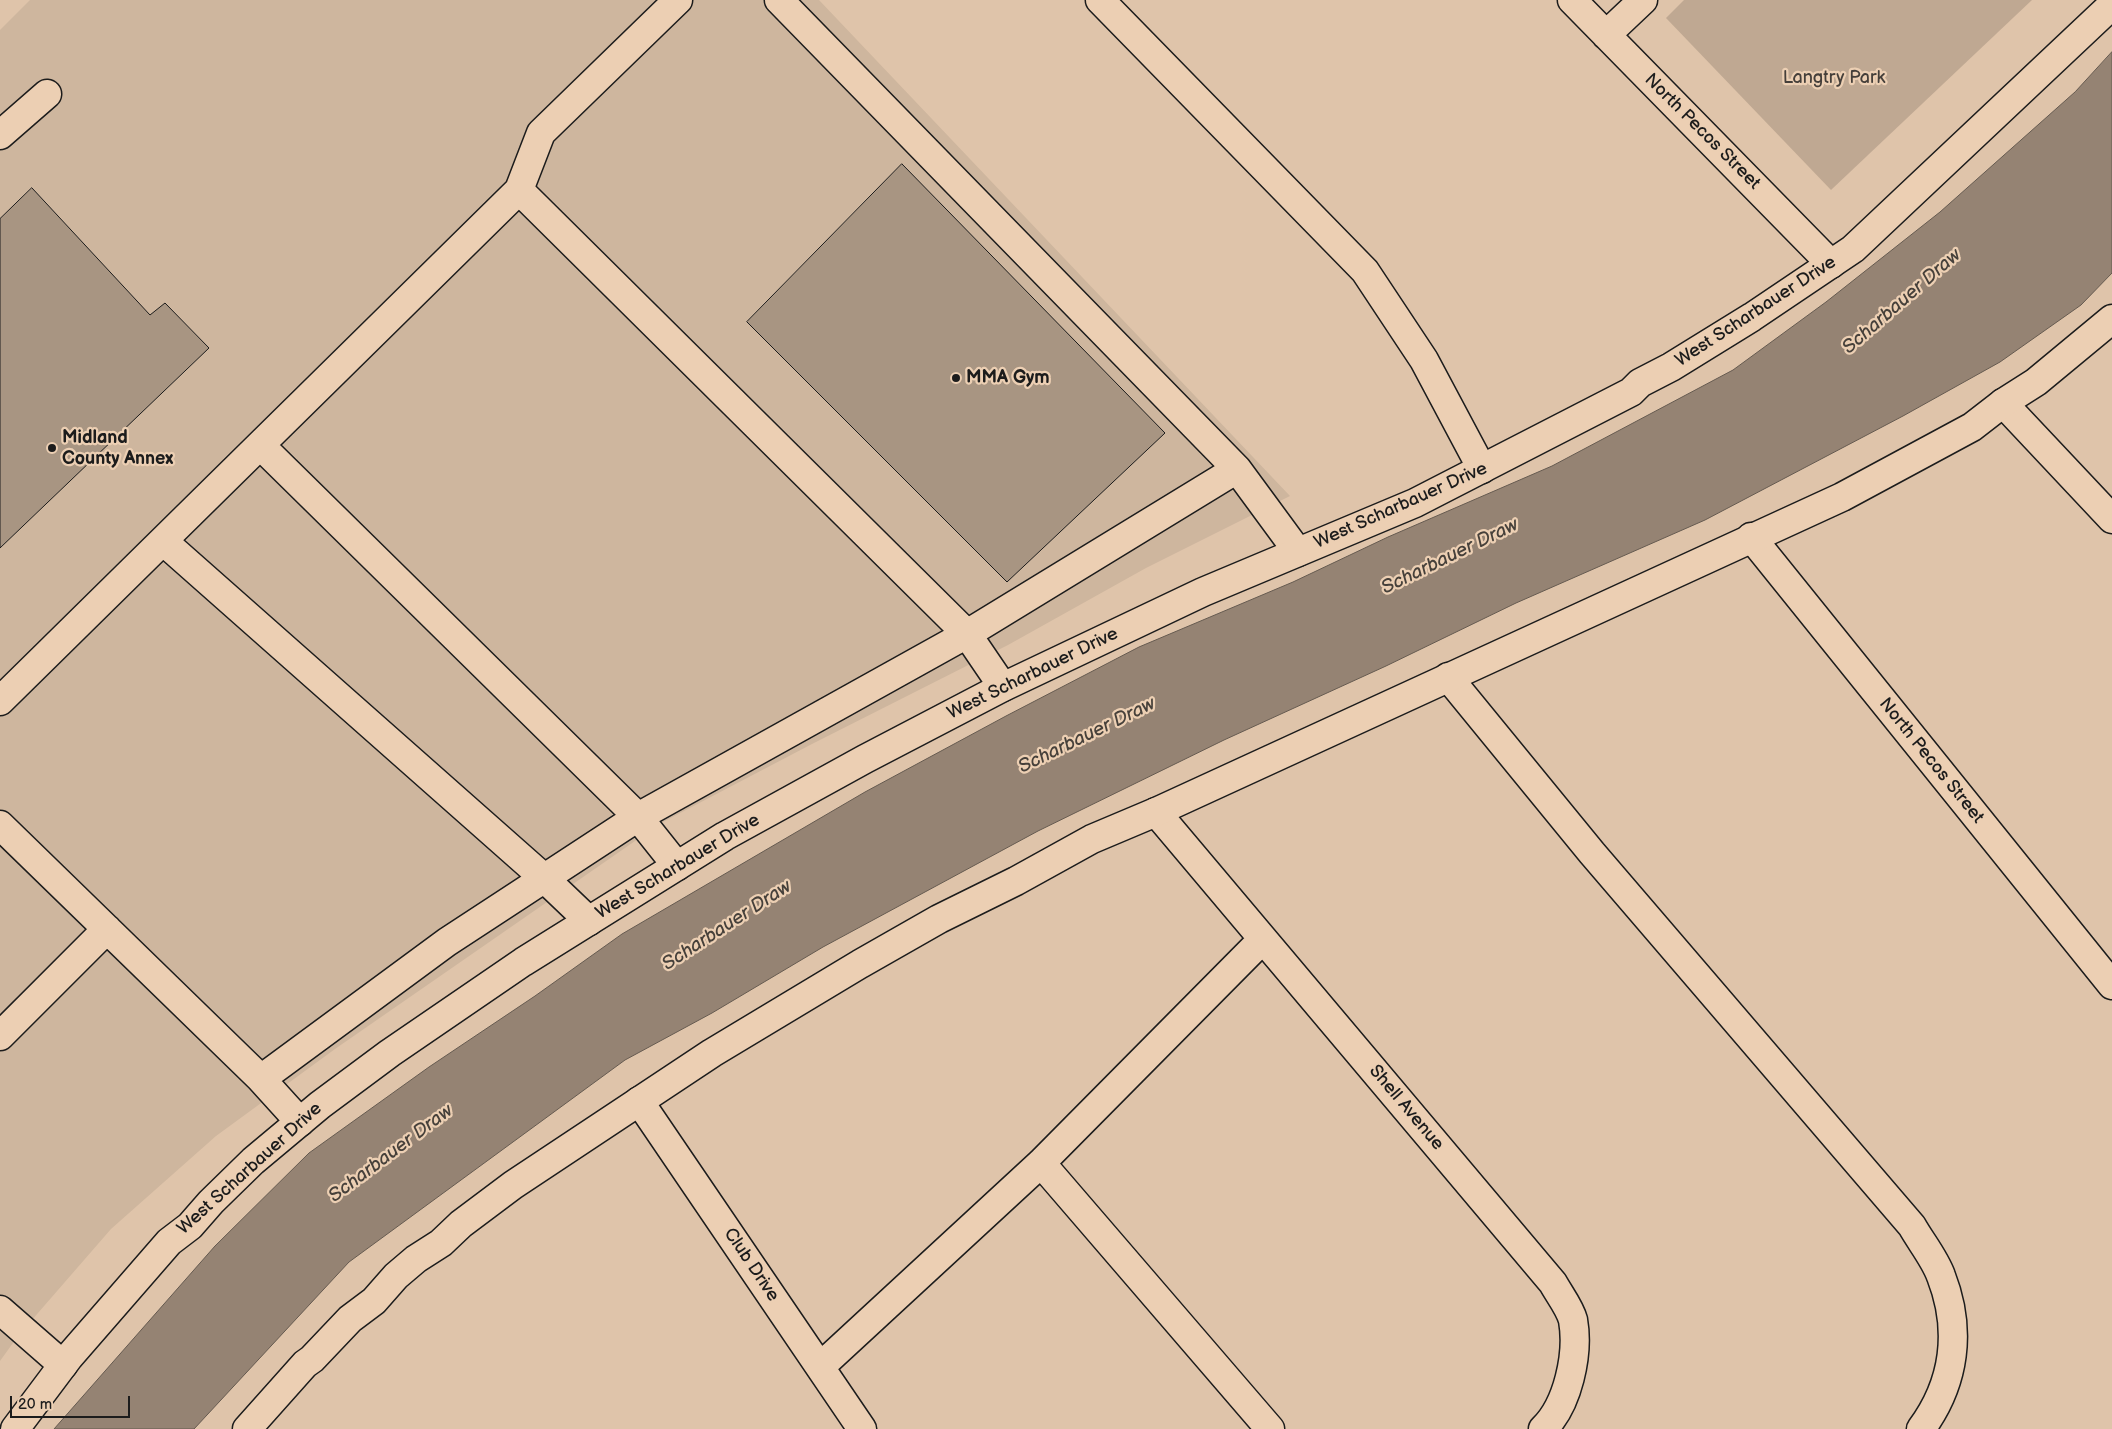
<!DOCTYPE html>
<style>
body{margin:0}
#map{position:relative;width:2112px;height:1429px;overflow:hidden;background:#dfc4aa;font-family:"Balsamiq Sans",sans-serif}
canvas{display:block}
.scale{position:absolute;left:10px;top:1396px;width:120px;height:22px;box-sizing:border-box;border:2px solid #1c1c1c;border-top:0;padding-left:6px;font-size:15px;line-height:18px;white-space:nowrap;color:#1c1c1c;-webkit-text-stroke:4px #eccfb3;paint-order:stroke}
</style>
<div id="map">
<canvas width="2112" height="1429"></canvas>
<div class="scale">20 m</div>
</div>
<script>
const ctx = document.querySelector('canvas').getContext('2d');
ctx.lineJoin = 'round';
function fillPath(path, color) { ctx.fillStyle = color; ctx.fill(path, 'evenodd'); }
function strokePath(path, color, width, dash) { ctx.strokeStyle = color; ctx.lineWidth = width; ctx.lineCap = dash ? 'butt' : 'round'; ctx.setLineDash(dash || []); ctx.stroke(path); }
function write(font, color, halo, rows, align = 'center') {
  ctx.font = font + ' "Balsamiq Sans",sans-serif'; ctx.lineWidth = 4.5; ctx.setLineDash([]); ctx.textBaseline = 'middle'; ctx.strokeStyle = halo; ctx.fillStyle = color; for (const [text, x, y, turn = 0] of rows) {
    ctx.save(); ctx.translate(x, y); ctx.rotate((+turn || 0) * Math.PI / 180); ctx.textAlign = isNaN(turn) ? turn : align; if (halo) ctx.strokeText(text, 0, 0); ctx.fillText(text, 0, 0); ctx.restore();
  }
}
fillPath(new Path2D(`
 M30 0H819L1290 496 1146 568 1008 645 812 744 661 823 335 1049 216 1136 111 1229 18 1336 0 1361V30Z`), '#ceb69e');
fillPath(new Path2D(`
 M1684 0H2032L1831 190 1666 18Z`), '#bfa892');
const water = new Path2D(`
 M2112 52V273L2081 305 2000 362 1903 416 1705 520 1516 603 1386 666 1224 740 1038 831 823 947 712 1013 625 1060 349 1262 194 1429H54L215 1246 309 1153 429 1067 535 996 622 934 865 792 1006 716 1139 647 1293 582 1388 537 1552 466 1733 370 1826 302 1940 212 2075 92Z`);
fillPath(water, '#958373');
strokePath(water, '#655a50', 1);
const building = new Path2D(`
 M902 164 1165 433 1007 582 747 322Z
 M32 188 150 315 165 303 209 348 0 548V219Z`);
fillPath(building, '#a89582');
strokePath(building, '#1c1c1c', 1);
const minor = new Path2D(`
 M1100 0 1365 271 1424 360 1482 469
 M1572 0 1831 264
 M1606 35 1643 0
 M0 135 47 94
 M519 190 541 133 678 0
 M2003 403 2112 519
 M260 445 638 817 677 866
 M1237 469 1298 552
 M1751 537 2112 985
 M163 541 544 878 589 921
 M1448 677 1592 853 1912 1226C1921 1242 1935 1259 1941 1276 1962 1330 1955 1383 1921 1429
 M0 701 519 190 967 634 1003 687
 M1156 812 1553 1283C1559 1294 1570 1308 1573 1320 1579 1354 1568 1405 1543 1429
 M0 825 261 1079 447 942 638 817 967 634 1237 469 779 0
 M0 1036 107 929
 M261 1079 300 1122
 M639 1101 862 1429
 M1041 1163 1270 1429
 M0 1310 63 1365
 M820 1367 1041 1163 1263 939`);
const major = new Path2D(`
 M15 1429 69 1357 169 1242 190 1226 211 1202 253 1161 320 1105 390 1053 523 962 725 836 865 759 1003 687 1203 592 1415 503 1631 392 1640 383 1671 367 1752 317 1853 249 2112 5
 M247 1429 305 1364 312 1359 350 1319 374 1301 396 1276 416 1259 441 1243 461 1224 513 1185 712 1053 860 964 939 919 1016 881 1092 839 1156 812 1842 497 1972 427 2003 403 2036 382 2112 319`);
strokePath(minor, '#1c1c1c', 31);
strokePath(major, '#1c1c1c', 31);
strokePath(minor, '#eccfb3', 28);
strokePath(major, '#eccfb3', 28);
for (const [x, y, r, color] of [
 [956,378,5,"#1c1c1c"],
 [52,448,5,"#1c1c1c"]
]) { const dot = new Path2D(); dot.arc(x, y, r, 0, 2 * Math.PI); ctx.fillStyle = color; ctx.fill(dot); strokePath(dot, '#eccfb3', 2); }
write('18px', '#453f3a', '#eccfb3', [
 ["Langtry Park",1834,78]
]);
write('18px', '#1c1c1c', '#eccfb3', [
 ["North Pecos Street",1702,132,45],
 ["West Scharbauer Drive",1756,312,-33],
 ["West Scharbauer Drive",1401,506,-24],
 ["West Scharbauer Drive",1033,674,-26],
 ["North Pecos Street",1931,761,51],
 ["West Scharbauer Drive",678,867,-31],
 ["Shell Avenue",1406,1108,50],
 ["West Scharbauer Drive",250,1169,-42],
 ["Club Drive",751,1265,56]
]);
write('bold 18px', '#1c1c1c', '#eccfb3', [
 ["MMA Gym",966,378],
 ["Midland",62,438],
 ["County Annex",62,459]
], 'left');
write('italic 19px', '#46403a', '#eccfb3', [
 ["Scharbauer Draw",1902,302,-41],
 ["Scharbauer Draw",1450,557,-26],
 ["Scharbauer Draw",1087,736,-26],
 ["Scharbauer Draw",727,926,-33],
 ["Scharbauer Draw",391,1154,-37]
]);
</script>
